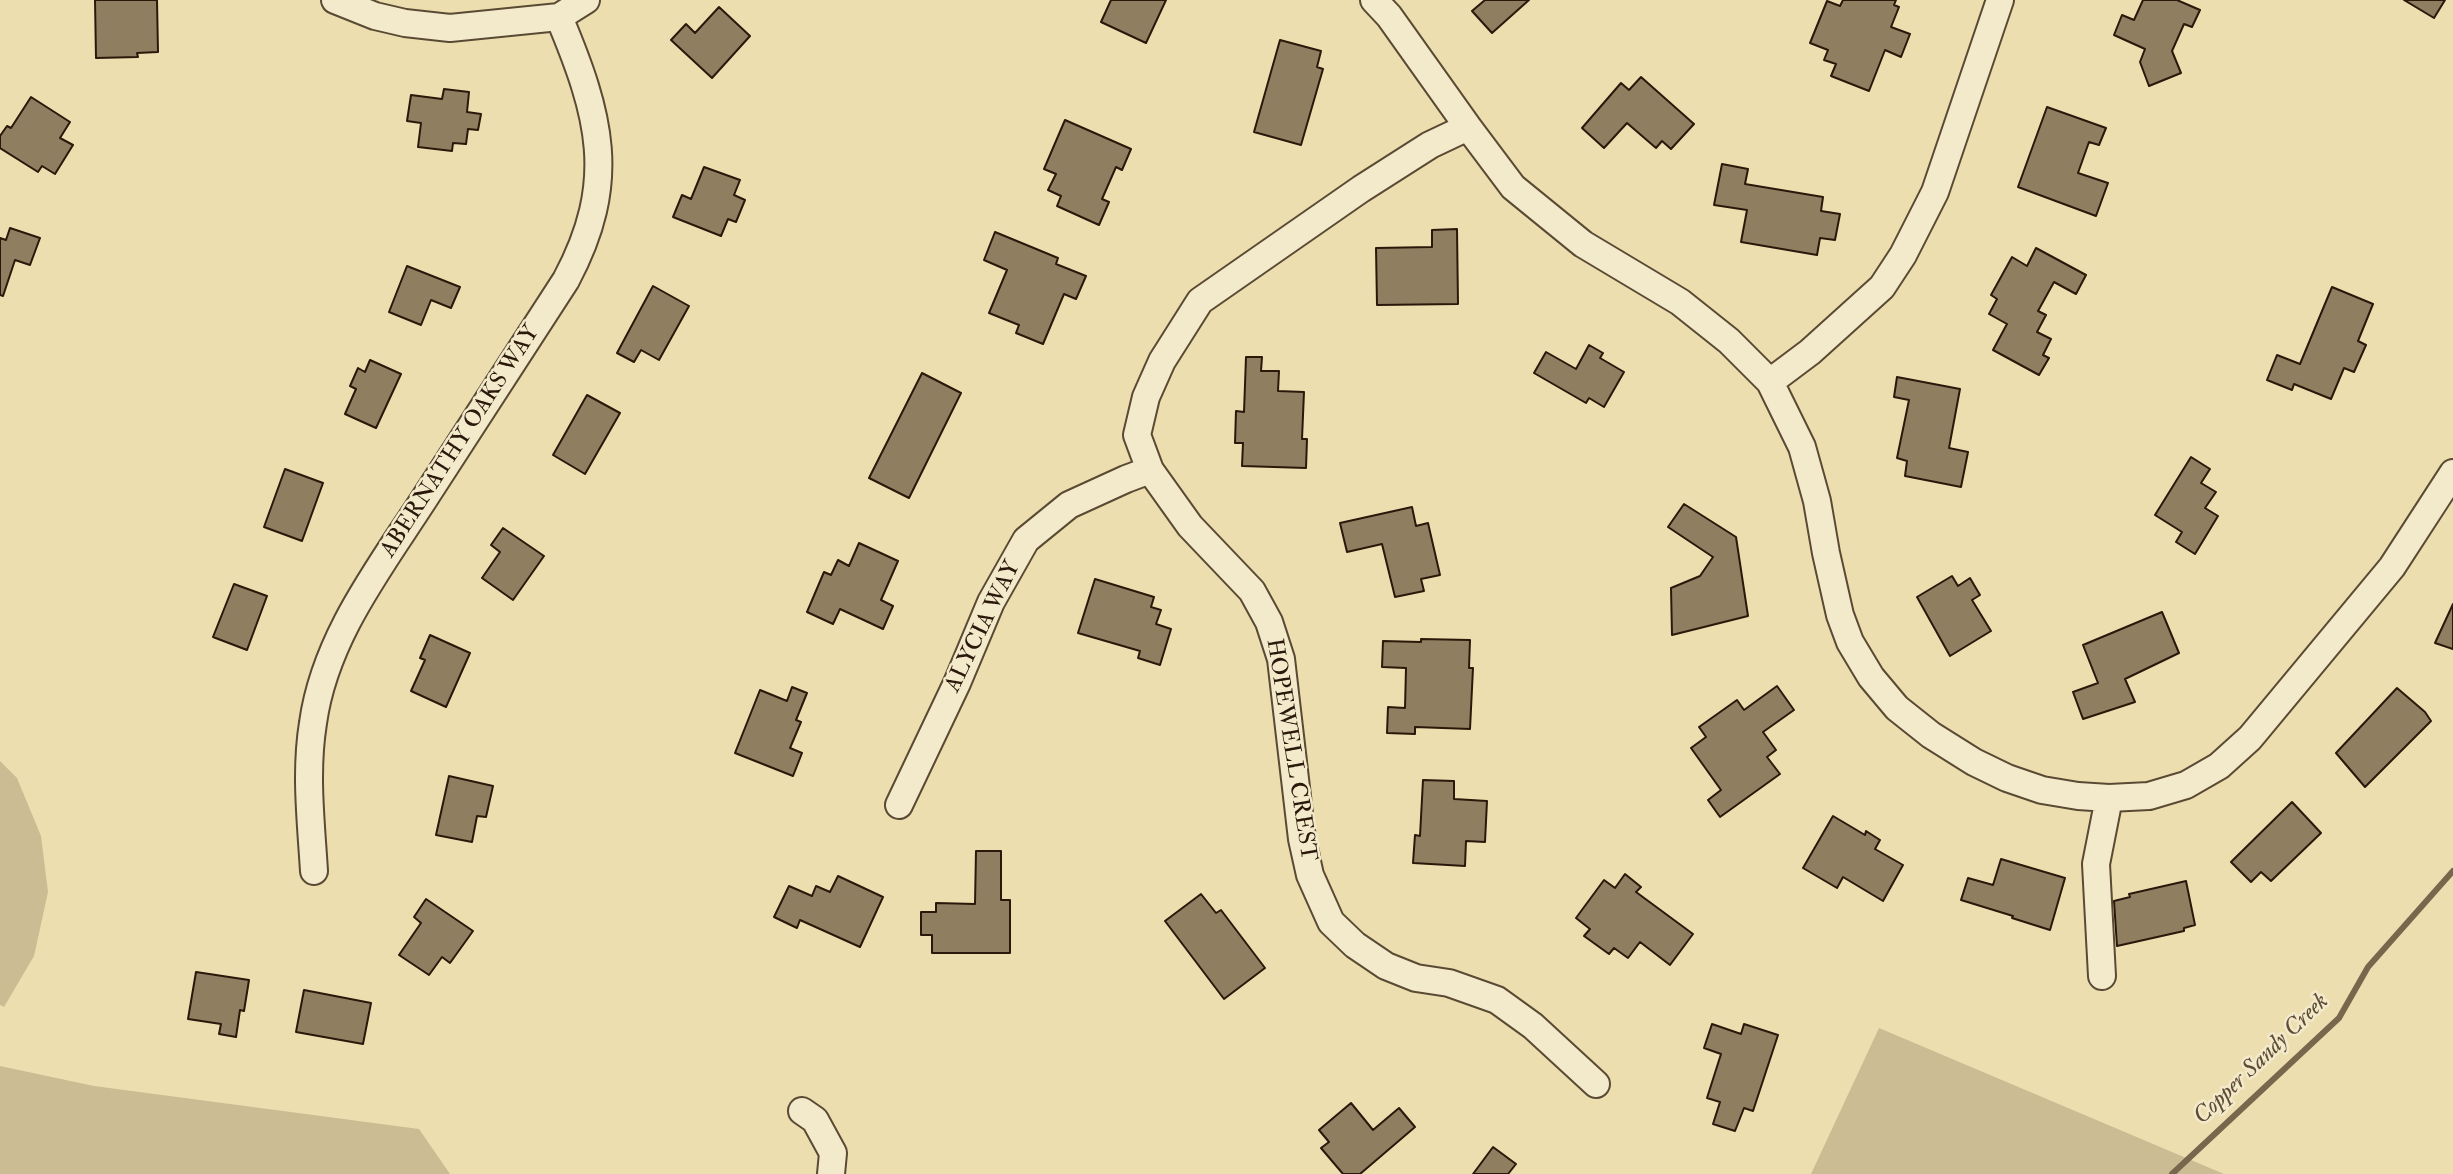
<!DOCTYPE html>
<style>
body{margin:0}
canvas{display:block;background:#ecdeaf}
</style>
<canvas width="2453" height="1174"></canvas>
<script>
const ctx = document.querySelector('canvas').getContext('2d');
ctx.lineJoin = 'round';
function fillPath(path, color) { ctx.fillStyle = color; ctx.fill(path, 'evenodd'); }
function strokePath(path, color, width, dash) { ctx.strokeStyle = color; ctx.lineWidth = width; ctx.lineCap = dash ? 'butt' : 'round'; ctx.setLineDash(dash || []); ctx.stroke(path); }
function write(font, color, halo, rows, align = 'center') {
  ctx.font = font + ' "IM FELL Double Pica",serif'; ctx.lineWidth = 5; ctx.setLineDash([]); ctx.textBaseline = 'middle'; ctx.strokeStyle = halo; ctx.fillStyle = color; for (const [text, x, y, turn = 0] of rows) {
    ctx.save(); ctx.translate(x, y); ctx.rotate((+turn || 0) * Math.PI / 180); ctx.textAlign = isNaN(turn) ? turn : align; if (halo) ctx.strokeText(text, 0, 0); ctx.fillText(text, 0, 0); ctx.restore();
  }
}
fillPath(new Path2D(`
 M0 761 17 778 41 836 48 892 34 956 4 1007 0 1005Z
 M1879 1028 2224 1174H1811Z
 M0 1066 94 1086 419 1129 450 1174H0Z`), '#cbbc93');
strokePath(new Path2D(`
 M2172 1174 2339 1018 2368 967 2453 871`), '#77674c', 6);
const building = new Path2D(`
 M95 0H157L158 52 137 53 138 57 96 58Z
 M1111 0H1166L1146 43 1101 22Z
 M1485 0H1529L1492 33 1472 11Z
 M1843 0H1896L1894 5 1899 7 1891 27 1910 34 1901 57 1885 50 1869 91 1831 76 1836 64 1824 60 1828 50 1810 43 1827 1 1840 6Z
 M2143 0H2177L2200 10 2192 27 2184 24 2172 51 2181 73 2149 86 2140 62 2145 49 2114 35 2122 15 2134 20Z
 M2404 0H2445L2434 18Z
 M719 7 750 36 712 78 671 40 686 24 695 33Z
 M1280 40 1321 51 1317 67 1323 69 1301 145 1254 132Z
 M1641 77 1694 124 1671 149 1662 141 1656 148 1627 123 1604 148 1582 128 1621 83 1629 90Z
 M444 89 469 92 467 112 481 114 478 130 468 129 466 144 453 143 452 151 418 147 421 123 407 121 411 95 442 99Z
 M31 97 70 122 60 138 73 145 55 174 42 166 38 172 0 148V136L7 126 11 128Z
 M2047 107 2106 128 2099 145 2089 142 2078 173 2108 183 2096 216 2018 187Z
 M1065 120 1131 149 1122 170 1116 167 1102 199 1109 202 1099 225 1057 206 1061 196 1048 190 1056 174 1044 169Z
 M1722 164 1748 169 1745 184 1823 197 1821 211 1840 214 1835 240 1820 238 1817 255 1741 242 1747 210 1714 205Z
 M704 167 740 180 734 195 745 200 736 222 728 219 721 236 673 217 682 195 691 199Z
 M10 228 40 238 30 265 15 260 3 296 0 295V238L6 240Z
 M1457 229 1458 304 1377 305 1376 248 1432 247V230Z
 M995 232 1058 258 1056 264 1086 276 1076 299 1064 294 1043 344 1016 333 1019 325 989 313 1007 270 984 260Z
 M2036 248 2086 275 2076 294 2054 282 2038 311 2046 315 2037 332 2051 339 2043 355 2049 358 2039 375 1993 350 2007 324 1989 314 1997 299 1991 295 2012 257 2027 266Z
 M407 266 460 287 451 308 431 300 421 325 389 312Z
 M653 286 689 306 659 360 641 350 634 362 617 353Z
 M2332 287 2373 304 2358 341 2366 345 2354 372 2344 368 2331 399 2294 384 2292 390 2267 380 2277 355 2300 364Z
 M1589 345 1603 353 1600 358 1624 372 1604 407 1589 398 1586 403 1534 373 1546 352 1576 369Z
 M1246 357H1262L1261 371H1279L1278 391 1304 392 1302 439H1307L1306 468 1242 466 1243 443H1235L1236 411 1244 412Z
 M370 360 401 374 376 428 345 414 356 389 350 386 358 368 365 372Z
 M922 373 961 393 909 498 869 478Z
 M1897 377 1960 389 1949 448 1968 452 1961 487 1905 476 1907 461 1897 458 1909 400 1894 397Z
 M587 395 620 413 585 474 553 455Z
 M2191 457 2210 469 2201 483 2216 492 2205 508 2218 516 2195 554 2176 542 2182 532 2155 515Z
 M285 469 323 483 302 541 264 527Z
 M1684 504 1736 537 1748 616 1672 635 1671 588 1700 576 1713 557 1668 527Z
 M1412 507 1416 526 1428 523 1440 575 1421 579 1424 591 1395 597 1382 544 1347 552 1340 523Z
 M503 528 544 556 513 600 482 578 500 552 491 545Z
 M859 543 898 561 881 600 893 606 883 629 840 609 833 624 807 612 824 572 831 575 838 560 849 566Z
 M1952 576 1958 586 1970 578 1980 595 1972 600 1991 631 1950 656 1917 597Z
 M1095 579 1154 597 1151 607 1161 610 1156 624 1171 629 1160 665 1138 658 1140 651 1078 633Z
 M234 584 267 596 247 650 213 637Z
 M2453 604V649L2435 643Z
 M2162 612 2179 653 2125 679 2135 702 2083 719 2073 692 2098 683 2083 645Z
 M430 635 470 653 446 707 411 691 425 660 420 658Z
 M1421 639 1470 640 1469 668H1473L1470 729 1415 727V734L1387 733 1388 707 1405 708 1406 668 1382 667 1383 641 1421 642Z
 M1777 686 1794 710 1763 732 1776 750 1767 757 1780 774 1720 817 1708 800 1721 790 1691 748 1706 737 1699 727 1737 700 1744 710Z
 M792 687 807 693 796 720 801 722 790 748 802 753 793 776 735 753 760 690 787 701Z
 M2397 688 2425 712 2431 721 2365 787 2336 753Z
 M449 776 493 786 486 817 477 816 472 842 436 835Z
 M1423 780 1454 781V799L1487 801 1485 842 1466 841 1465 866 1413 863 1415 835 1420 836Z
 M2292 802 2321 833 2271 881 2261 872 2251 882 2231 862Z
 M1833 816 1865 835 1866 831 1880 840 1875 849 1903 865 1883 901 1843 877 1837 888 1803 868Z
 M976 851H1001V900H1010V953H932V935H921V912H936V903L975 904Z
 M2001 859 2065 878 2050 930 2012 918 2013 916 1961 900 1968 878 1993 885Z
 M1625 874 1641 887 1636 892 1693 934 1670 965 1640 942 1628 958 1614 948 1609 954 1584 936 1590 929 1576 918 1604 880 1615 888Z
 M838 876 883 897 860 947 800 920 797 928 774 917 789 886 812 896 816 886 830 892Z
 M2186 881 2195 925 2184 928V931L2117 946 2114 901 2130 897 2129 894Z
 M1201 894 1216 913 1221 910 1265 968 1224 999 1165 921Z
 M426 899 473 931 450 963 442 957 429 975 399 955 421 923 414 917Z
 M196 972 249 980 244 1011 240 1010 236 1037 219 1034 221 1024 188 1019Z
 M304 990 371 1003 363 1044 296 1032Z
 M1712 1024 1741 1034 1744 1024 1778 1035 1753 1111 1744 1108 1735 1131 1713 1124 1720 1102 1707 1098 1721 1054 1704 1048Z
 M1351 1103 1373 1130 1399 1108 1415 1127 1360 1174H1343L1321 1148 1329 1142 1319 1130Z
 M1493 1147 1516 1164 1508 1174H1473Z`);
fillPath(building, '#8f7f60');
strokePath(building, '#2a180b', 2);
const minor = new Path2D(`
 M335 0 375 16 405 23 450 28 559 17 586 0
 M1374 0 1389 16 1468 127 1513 187 1583 244 1680 302 1729 341 1770 382 1802 447 1817 501 1826 553 1840 615 1850 642 1871 677 1897 708 1931 735 1974 762 2007 778 2042 790 2078 796 2109 798 2149 796 2186 785 2219 766 2250 738 2392 567 2453 473
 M1468 127 1430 145 1361 189 1200 301 1162 361 1146 397 1137 435 1150 470 1190 526 1252 591 1269 622 1281 659 1302 839 1310 875 1331 922 1355 945 1386 966 1416 978 1449 983 1497 1000 1533 1026 1596 1084
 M1770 382 1810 352 1882 287 1903 255 1935 192 2000 0
 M899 805 957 683 991 602 1026 540 1069 505 1126 479 1150 470
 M314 871C311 822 305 772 313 723 325 636 382 565 428 493 474 422 520 351 566 280 619 181 600 115 559 17
 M2102 976 2096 864 2109 798
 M802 1111 815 1120 833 1153 831 1174`);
strokePath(minor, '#5a4a34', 30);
strokePath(minor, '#f3eacb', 26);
write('23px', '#2a180b', '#f3eacb', [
 ["ABERNATHY OAKS WAY",461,442,-57],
 ["ALYCIA WAY",984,627,-64],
 ["HOPEWELL CREST",1290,750,81]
]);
write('italic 24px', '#5d4c36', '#f3eacb', [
 ["Copper Sandy Creek",2262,1060,-44]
]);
</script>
